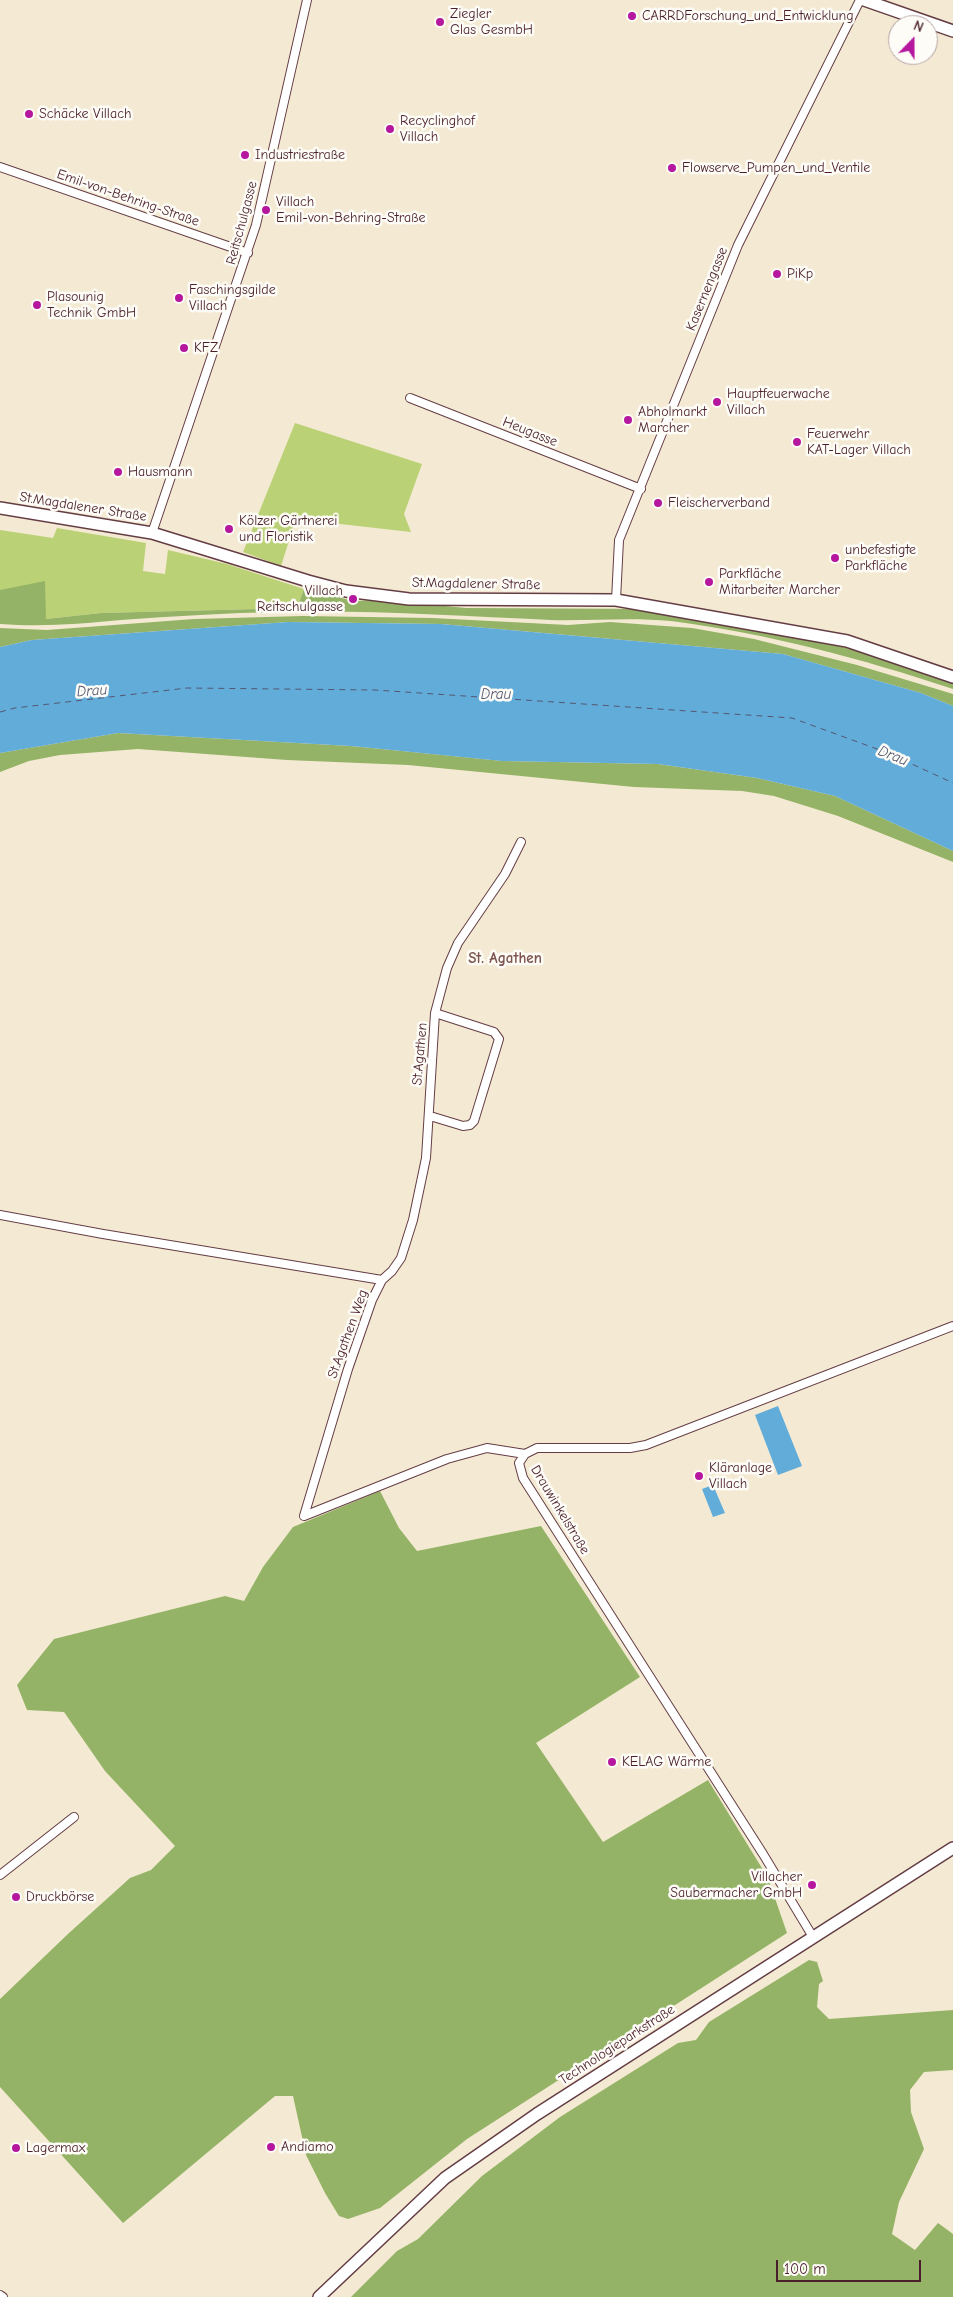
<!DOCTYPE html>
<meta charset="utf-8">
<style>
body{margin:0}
#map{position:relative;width:953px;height:2297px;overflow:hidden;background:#f4ead3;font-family:"Comic Neue",sans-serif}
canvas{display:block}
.north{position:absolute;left:888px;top:15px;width:50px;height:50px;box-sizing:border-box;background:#fdfcf7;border:1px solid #b5a4a5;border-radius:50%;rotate:22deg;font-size:14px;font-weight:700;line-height:20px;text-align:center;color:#4a1f2b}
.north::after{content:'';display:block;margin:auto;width:18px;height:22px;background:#b5179e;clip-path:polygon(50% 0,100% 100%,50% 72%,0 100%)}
.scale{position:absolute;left:776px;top:2260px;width:145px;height:22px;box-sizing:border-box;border:2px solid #4a1f2b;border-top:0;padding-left:6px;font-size:15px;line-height:18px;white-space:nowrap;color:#4a1f2b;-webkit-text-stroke:4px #fdfcf7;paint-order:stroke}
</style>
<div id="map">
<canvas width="953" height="2297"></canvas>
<div class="north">N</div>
<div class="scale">100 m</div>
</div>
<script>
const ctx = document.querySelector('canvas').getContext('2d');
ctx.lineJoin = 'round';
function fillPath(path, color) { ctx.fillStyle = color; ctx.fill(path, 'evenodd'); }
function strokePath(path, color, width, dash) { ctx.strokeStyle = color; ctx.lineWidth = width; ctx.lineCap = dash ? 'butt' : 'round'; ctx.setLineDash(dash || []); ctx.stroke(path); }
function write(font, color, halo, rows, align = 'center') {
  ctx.font = font + ' "Comic Neue",sans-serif'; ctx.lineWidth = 5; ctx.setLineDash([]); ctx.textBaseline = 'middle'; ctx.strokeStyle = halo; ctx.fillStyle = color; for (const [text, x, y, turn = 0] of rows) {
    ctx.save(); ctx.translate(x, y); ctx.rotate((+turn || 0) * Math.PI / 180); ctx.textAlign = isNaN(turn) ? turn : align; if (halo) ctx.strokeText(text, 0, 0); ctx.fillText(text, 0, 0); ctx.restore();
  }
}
fillPath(new Path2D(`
 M295 423 422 464 404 514 411 532 296 519 281 566 243 552Z
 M57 528 146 543 143 571 165 574 168 550 227 564 304 589 297 608 101 613 46 619 0 590V530L53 538Z`), '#bbd175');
fillPath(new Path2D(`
 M45 581 46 619 101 613 297 608 304 589 354 601 383 600 466 608 653 609 774 630 862 652 953 680V689C863 659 766 633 671 621 631 617 591 621 551 620 460 616 370 610 280 612 227 613 173 616 121 620 78 624 43 627 0 624V590Z
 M303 616 432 618 568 625 610 622 692 628 754 639 857 665 953 694V706L921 693 783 654 441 624 288 622 32 640 0 647V628L47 630 194 619Z
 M118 733 351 746 503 761 658 764 757 778 835 796 953 851V862L838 816 774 796 742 791 634 787 408 765 287 760 138 749 60 755 29 761 0 772V753Z
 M380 1491 399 1528 417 1551 541 1526 640 1677 536 1743 603 1842 708 1780 768 1878 787 1933 467 2139 380 2208 348 2219 339 2216 325 2193 306 2155 293 2096H275L123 2223 0 2087V1999L69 1933 130 1878 151 1870 175 1846 105 1771 64 1712 27 1710 17 1685 54 1639 225 1596 244 1601 263 1567 293 1527Z
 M809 1960 817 1962 823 1981 819 1984 817 2007 829 2019 953 2010V2070L924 2072 910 2090 911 2112 924 2149 899 2202 892 2234 915 2250 938 2223 953 2234V2297H351L397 2251 418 2239 482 2176 560 2117 678 2043 696 2040 709 2022Z`), '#94b366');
fillPath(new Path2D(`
 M288 622 441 624 783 654 921 693 953 706V851L835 796 757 778 658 764 502 761 351 746 118 733 0 753V647L32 640Z
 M778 1406 802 1466 778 1475 755 1415Z
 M713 1485 725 1513 713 1517 702 1489Z`), '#62acda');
strokePath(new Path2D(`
 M0 712 15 708 187 688 375 690 792 718 888 753 953 783`), '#545771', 1, [6, 5]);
const street = new Path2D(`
 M0 167 248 253
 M410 398 641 489
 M152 533 256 225 307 0
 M616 600 619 540 738 245 860 0
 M430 1116 463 1126 470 1125 474 1121 499 1039 494 1032 435 1013
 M0 1215 103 1234 382 1280
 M304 1516 348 1369 372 1300 382 1280 392 1271 401 1258 413 1220 426 1158 435 1013 447 968 458 943 505 874 521 842
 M304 1516 447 1459 487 1448 525 1454
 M0 1875 74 1817
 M813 1937 763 1854 523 1478 519 1463 525 1454 537 1448H630L646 1445 953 1326
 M0 2295 3 2297`);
const secondary = new Path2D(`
 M864 0 953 31
 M0 508 152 533 308 581 346 591 409 599 616 600 847 641 953 677
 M319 2297 445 2178 537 2114 953 1848`);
strokePath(street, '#643d44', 10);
strokePath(secondary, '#643d44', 14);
strokePath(street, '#fff', 8);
strokePath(secondary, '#fff', 11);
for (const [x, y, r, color] of [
 [632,16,5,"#b5179e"],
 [440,22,5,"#b5179e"],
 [29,114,5,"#b5179e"],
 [390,129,5,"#b5179e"],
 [245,155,5,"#b5179e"],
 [672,168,5,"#b5179e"],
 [266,210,5,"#b5179e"],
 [777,274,5,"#b5179e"],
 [179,298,5,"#b5179e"],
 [37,305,5,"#b5179e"],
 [184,348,5,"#b5179e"],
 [717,402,5,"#b5179e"],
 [628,420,5,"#b5179e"],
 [797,442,5,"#b5179e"],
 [118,472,5,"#b5179e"],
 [658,503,5,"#b5179e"],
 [229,529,5,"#b5179e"],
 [835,558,5,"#b5179e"],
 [709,582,5,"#b5179e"],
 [353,599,5,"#b5179e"],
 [699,1476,5,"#b5179e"],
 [612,1762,5,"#b5179e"],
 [812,1885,5,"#b5179e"],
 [16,1897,5,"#b5179e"],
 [271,2147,5,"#b5179e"],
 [16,2148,5,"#b5179e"]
]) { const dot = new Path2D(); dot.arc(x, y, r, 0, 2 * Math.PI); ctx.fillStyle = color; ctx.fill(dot); strokePath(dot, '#fdfcf7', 2); }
write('14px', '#4a1f2b', '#fdfcf7', [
 ["Ziegler",450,14],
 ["Glas GesmbH",450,30],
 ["CARRDForschung_und_Entwicklung",642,16],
 ["Schäcke Villach",39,114],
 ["Recyclinghof",400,121],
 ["Villach",400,137],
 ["Industriestraße",255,155],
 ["Flowserve_Pumpen_und_Ventile",682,168],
 ["Villach",276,202],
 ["Emil-von-Behring-Straße",276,218],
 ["PiKp",787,274],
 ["Faschingsgilde",189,290],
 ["Villach",189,306],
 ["Plasounig",47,297],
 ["Technik GmbH",47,313],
 ["KFZ",194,348],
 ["Hauptfeuerwache",727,394],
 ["Villach",727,410],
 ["Abholmarkt",638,412],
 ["Marcher",638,428],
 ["Feuerwehr",807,434],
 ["KAT-Lager Villach",807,450],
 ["Hausmann",128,472],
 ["Fleischerverband",668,503],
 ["Kölzer Gärtnerei",239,521],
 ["und Floristik",239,537],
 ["unbefestigte",845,550],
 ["Parkfläche",845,566],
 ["Parkfläche",719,574],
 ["Mitarbeiter Marcher",719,590],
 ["Villach",343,591,"right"],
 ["Reitschulgasse",343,607,"right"],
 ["Kläranlage",709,1468],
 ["Villach",709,1484],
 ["KELAG Wärme",622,1762],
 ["Villacher",802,1877,"right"],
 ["Saubermacher GmbH",802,1893,"right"],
 ["Druckbörse",26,1897],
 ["Andiamo",281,2147],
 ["Lagermax",26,2148]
], 'left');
write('14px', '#4a1f2b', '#fdfcf7', [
 ["Emil-von-Behring-Straße",128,198,19],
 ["Reitschulgasse",242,223,-75],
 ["Kasernengasse",707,289,-68],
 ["Heugasse",530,432,22],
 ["St.Magdalener Straße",83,507,9],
 ["St.Magdalener Straße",476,584,1],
 ["St.Agathen",420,1054,-85],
 ["St.Agathen Weg",348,1334,-70],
 ["Drauwinkelstraße",560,1510,59],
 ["Technologieparkstraße",617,2045,-33]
]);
write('italic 15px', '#545771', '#fdfcf7', [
 ["Drau",92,691,-4],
 ["Drau",496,695],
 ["Drau",893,756,22]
]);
write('bold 15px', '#7e5550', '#fdfcf7', [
 ["St. Agathen",505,959]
]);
</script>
